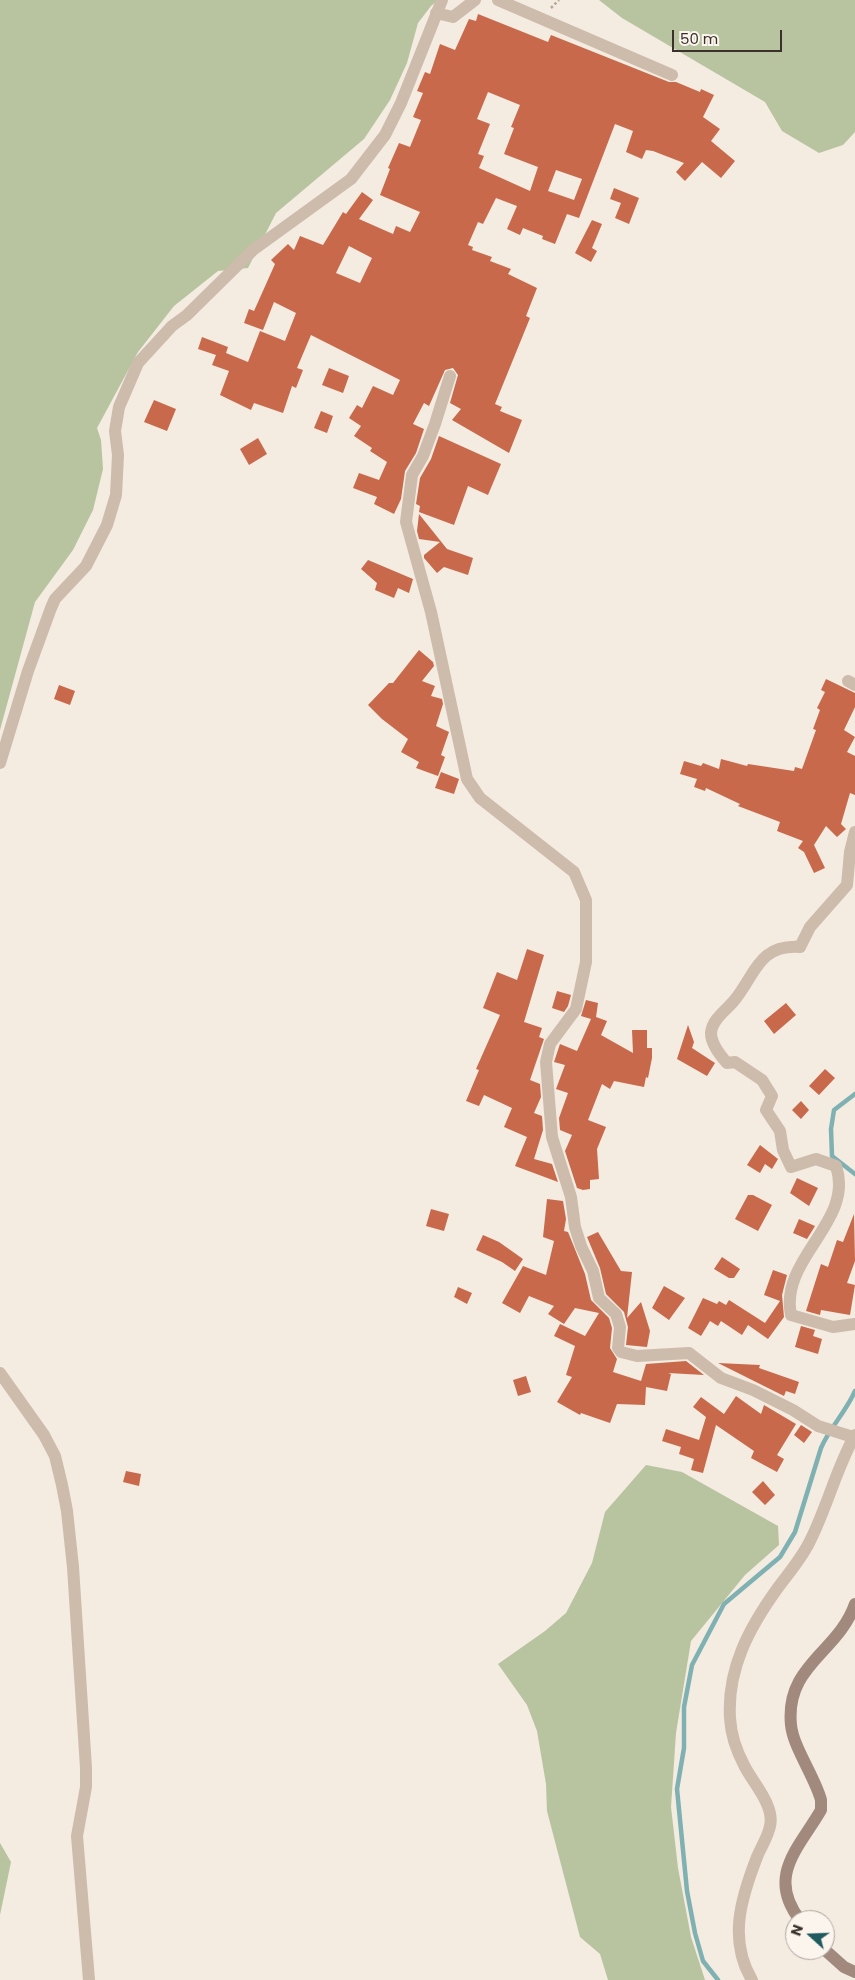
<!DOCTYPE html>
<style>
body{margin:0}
#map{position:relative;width:855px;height:1980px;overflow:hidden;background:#f4ebe1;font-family:Poppins,sans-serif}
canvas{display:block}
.north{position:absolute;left:785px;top:1910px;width:50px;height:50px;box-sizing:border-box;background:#fbf5ee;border:1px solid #aea6a0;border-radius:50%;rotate:290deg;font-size:14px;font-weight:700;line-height:20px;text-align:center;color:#3b302b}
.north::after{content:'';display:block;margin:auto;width:18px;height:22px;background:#1f5a5e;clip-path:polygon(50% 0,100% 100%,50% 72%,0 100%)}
.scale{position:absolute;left:672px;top:30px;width:110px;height:22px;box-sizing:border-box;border:2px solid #3b302b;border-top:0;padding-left:6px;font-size:15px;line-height:18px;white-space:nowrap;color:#3b302b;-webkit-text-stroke:4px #fbf5ee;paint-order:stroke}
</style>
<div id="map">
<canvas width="855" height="1980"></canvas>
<div class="north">N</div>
<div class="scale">50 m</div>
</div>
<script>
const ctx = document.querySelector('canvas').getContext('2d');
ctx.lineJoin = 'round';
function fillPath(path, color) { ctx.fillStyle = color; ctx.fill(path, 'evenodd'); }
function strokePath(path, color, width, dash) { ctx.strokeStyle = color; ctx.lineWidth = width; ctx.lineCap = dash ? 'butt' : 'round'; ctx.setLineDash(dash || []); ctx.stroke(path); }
fillPath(new Path2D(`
 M0 0H438L431 6 418 23 407 63 390 100 364 139 276 213 248 268 218 271 174 306 138 352 97 428 101 440 103 469 93 510 73 550 35 602 0 730Z
 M599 0H855V132L843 145 819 153 782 131 765 102 622 18Z
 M646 1465 682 1472 778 1526 779 1545 745 1575 691 1641 676 1733 671 1807 678 1868 691 1937 705 1980H608L600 1954 580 1937 547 1811 546 1784 537 1731 527 1705 498 1664 545 1631 566 1613 592 1563 605 1512Z
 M0 1843 11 1862 0 1915Z`), '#b8c4a0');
strokePath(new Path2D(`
 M855 1094 834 1110 831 1129 832 1156 855 1174
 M718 1980 703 1961 695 1933 687 1891 677 1789 684 1748V1707L692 1665 724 1604 780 1557 795 1532 821 1448C830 1427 846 1412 855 1391`), '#7fb0b2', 4.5);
fillPath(new Path2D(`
 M478 14 548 42 551 35 669 82H676L700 92 701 89 714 95 703 117 720 129 711 141 735 161 721 178 702 162 685 181 676 172 684 163 653 151 646 150 642 159 626 152 633 131 615 124 579 218 567 214 555 244 542 239 543 236 523 228 520 235 507 229 517 206 496 198 483 224 478 222 468 245 473 247 472 250 492 257 490 261 511 269 508 274 537 288 526 316 530 318 495 404 502 407 500 411 522 420 509 453 452 420 461 409 450 403 458 375 453 368 445 370 429 406 424 403 413 424 424 429 416 453 405 471 401 499 394 514 374 504 377 497 353 488 359 473 379 480 387 462 370 451 372 448 354 436 361 426 349 418 357 405 362 408 373 386 393 395 400 380 311 335 297 368 303 370 296 388 292 386 283 413 254 403 251 410 220 395 229 371 212 365 216 355 198 349 202 337 228 347 226 353 248 362 260 331 285 341 296 313 274 302 263 330 244 323 249 309 254 311 275 264 271 260 288 244 294 250 300 236 323 245 343 212 346 214 362 192 373 200 359 219 393 234 396 226 410 232 420 212 380 195 390 169 388 168 399 143 410 147 421 120 413 117 423 93 417 91 425 72 430 74 440 44 455 50 469 19 476 21ZM488 92 520 105 511 127 514 128 504 154 538 167 530 191 479 168 484 156 478 154 490 124 477 119ZM556 170 582 179 574 200 548 191ZM349 246 372 258 360 283 336 273Z
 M614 188 639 198 629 224 615 218 621 203 610 199Z
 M592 220 602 224 592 248 597 251 591 262 575 253Z
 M329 368 349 376 343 393 322 385Z
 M154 400 176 409 167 431 144 422Z
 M321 411 333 416 327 433 314 428Z
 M439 436 501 464 488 495 468 486 454 525 419 512 420 506 416 504 420 478 431 459Z
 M258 438 267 454 249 465 240 449Z
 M419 514 447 549 473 558 468 575 444 567 437 573 424 558V555L440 542 419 539 417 531Z
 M368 560 413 579 409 593 398 588 394 598 375 590 377 583 361 569Z
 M419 650 433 662 434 666 422 681 435 686 431 696 442 699 443 704 436 726 449 732 441 755 445 757 438 776 416 768 419 762 401 752 408 739 382 719 368 705 389 683H393Z
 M826 679 855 693V707L844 730 855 737 847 752 855 756V795L850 793 841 824 846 829 837 837 826 826 814 845 825 868 814 873 804 852 798 848 803 841 777 831 780 822 738 806 740 804 706 788 705 791 694 787 697 779 680 774 684 761 701 766 703 763 719 769 721 759 747 766 748 764 794 771 795 767 802 769 816 730 813 729 820 710 817 708 825 692 821 690Z
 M59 685 75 691 70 705 54 699Z
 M441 772 459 779 454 794 435 788Z
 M527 949 544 955 524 1022 542 1028 539 1037 544 1039 530 1080 540 1084 541 1097 534 1113 542 1116 543 1130 534 1159 552 1164 558 1182 515 1166 527 1137 504 1127 512 1108 484 1095 479 1106 466 1101 479 1070 476 1069 500 1015 483 1008 497 972 517 980Z
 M557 991 571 995 568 1006 564 1012 552 1008Z
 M586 1000 598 1003 596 1017 607 1021 601 1035 633 1053 632 1030H647V1048H652V1058L648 1078 646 1077 644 1087 614 1081 610 1089 602 1084 588 1120 606 1127 597 1149 599 1179 590 1180V1189L583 1190 577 1188 565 1151 572 1135 560 1130 559 1118 568 1093 556 1089 565 1065 554 1062 560 1044 577 1051 591 1019 581 1016Z
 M786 1003 796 1015 774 1034 764 1021Z
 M688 1025 694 1042 692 1048 715 1063 707 1076 677 1059Z
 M825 1069 835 1078 819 1095 809 1086Z
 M801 1101 809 1110 801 1119 792 1110Z
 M760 1145 778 1159 772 1169 765 1164 760 1173 747 1165Z
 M797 1178 818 1188 809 1206 790 1193Z
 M748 1195H753L772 1205 758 1231 735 1219Z
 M547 1199 563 1201 566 1219 564 1231 568 1232 585 1274 591 1300 609 1318 612 1328 610 1348 617 1359 613 1372 641 1381 646 1364 686 1361 704 1375 668 1373 671 1374 667 1391 646 1387 645 1405 617 1404 610 1423 581 1413 580 1415 557 1402 572 1377 566 1375 575 1346 554 1336 560 1324 585 1336 599 1313 575 1308 564 1324 548 1314 554 1306 529 1296 520 1313 502 1303 523 1266 546 1275 554 1241 543 1237Z
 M431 1209 449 1214 444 1231 426 1226Z
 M854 1214 855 1261 847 1283 855 1285 850 1315 821 1310 820 1315 806 1311 821 1264 828 1267 837 1240 843 1242Z
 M799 1219 815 1226 807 1239 793 1233Z
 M598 1232 621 1271 632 1272 627 1318 641 1302 650 1331 647 1347 626 1345 628 1327 624 1312 606 1294 600 1268 587 1237Z
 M483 1235 499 1242 523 1259 515 1271 502 1262 476 1250Z
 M722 1257 740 1269 734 1278H729L714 1269Z
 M773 1270 787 1275 782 1295 784 1317 768 1339 748 1325 742 1335 721 1321 718 1326 710 1321 701 1336 688 1328 703 1298 717 1304 719 1301 726 1305 729 1300 765 1323 780 1301 764 1295Z
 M664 1286 685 1298 669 1320 652 1308Z
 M458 1287 472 1293 467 1304 454 1297Z
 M801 1326 815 1330 813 1336 822 1339 818 1354 795 1347Z
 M718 1363 760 1365 759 1368 799 1382 795 1394 786 1391 784 1396Z
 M526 1376 531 1392 518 1396 513 1380Z
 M736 1396 761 1414 764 1405 796 1424 777 1455 784 1459 777 1472 751 1458 754 1451 716 1425 703 1473 691 1470 694 1459 679 1454 681 1447 662 1441 666 1429 699 1440 706 1417 693 1407 701 1397 724 1414Z
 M801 1425 812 1432 804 1443 794 1435Z
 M126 1471 141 1474 139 1486 123 1482Z
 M763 1481 775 1495 765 1505 752 1492Z`), '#c8694b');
strokePath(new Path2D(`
 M551 8 559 0`), '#b9a596', 2.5, [2.5, 2.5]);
strokePath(new Path2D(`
 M498 0 672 75
 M436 13 453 17 475 0
 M450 376 435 424 423 456 412 475 406 522 431 612 467 779 480 798 574 872 586 900V962L576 1009 550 1044 546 1062 552 1137 571 1197 575 1227 581 1246 593 1271 599 1298 616 1314 620 1327 618 1348 621 1352 637 1356 689 1353 721 1378 753 1390 793 1410 818 1426 853 1437
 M848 681 855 685
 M0 763 28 671 51 608 55 599 86 566 107 525 116 495 118 455 115 431 119 407 138 363 172 326 187 315 253 250 351 179 385 135 401 103 442 0
 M855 832 850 852 847 885 810 927 800 947C757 944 755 977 733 1002 725 1011 712 1020 711 1033 711 1044 720 1055 727 1063L735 1062 762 1080 772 1096 766 1110 780 1131 783 1150 791 1167 816 1159 836 1166C855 1222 779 1258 791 1315L833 1327 855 1324
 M0 1373 44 1435 55 1456 62 1485 67 1511 73 1567 86 1768V1787L77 1836 89 1980
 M752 1980C728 1940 741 1898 757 1857 761 1847 768 1837 770 1826 775 1805 752 1782 744 1765 736 1750 731 1735 730 1718 727 1669 749 1628 777 1589 788 1574 801 1559 809 1543 827 1508 836 1469 855 1435`), '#cdbbac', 12);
strokePath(new Path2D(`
 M800 1920C766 1876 799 1848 821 1810V1800C815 1777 793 1747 791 1725 785 1665 838 1653 855 1604
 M825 1950 844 1967 855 1972`), '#a18a7d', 12);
</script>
